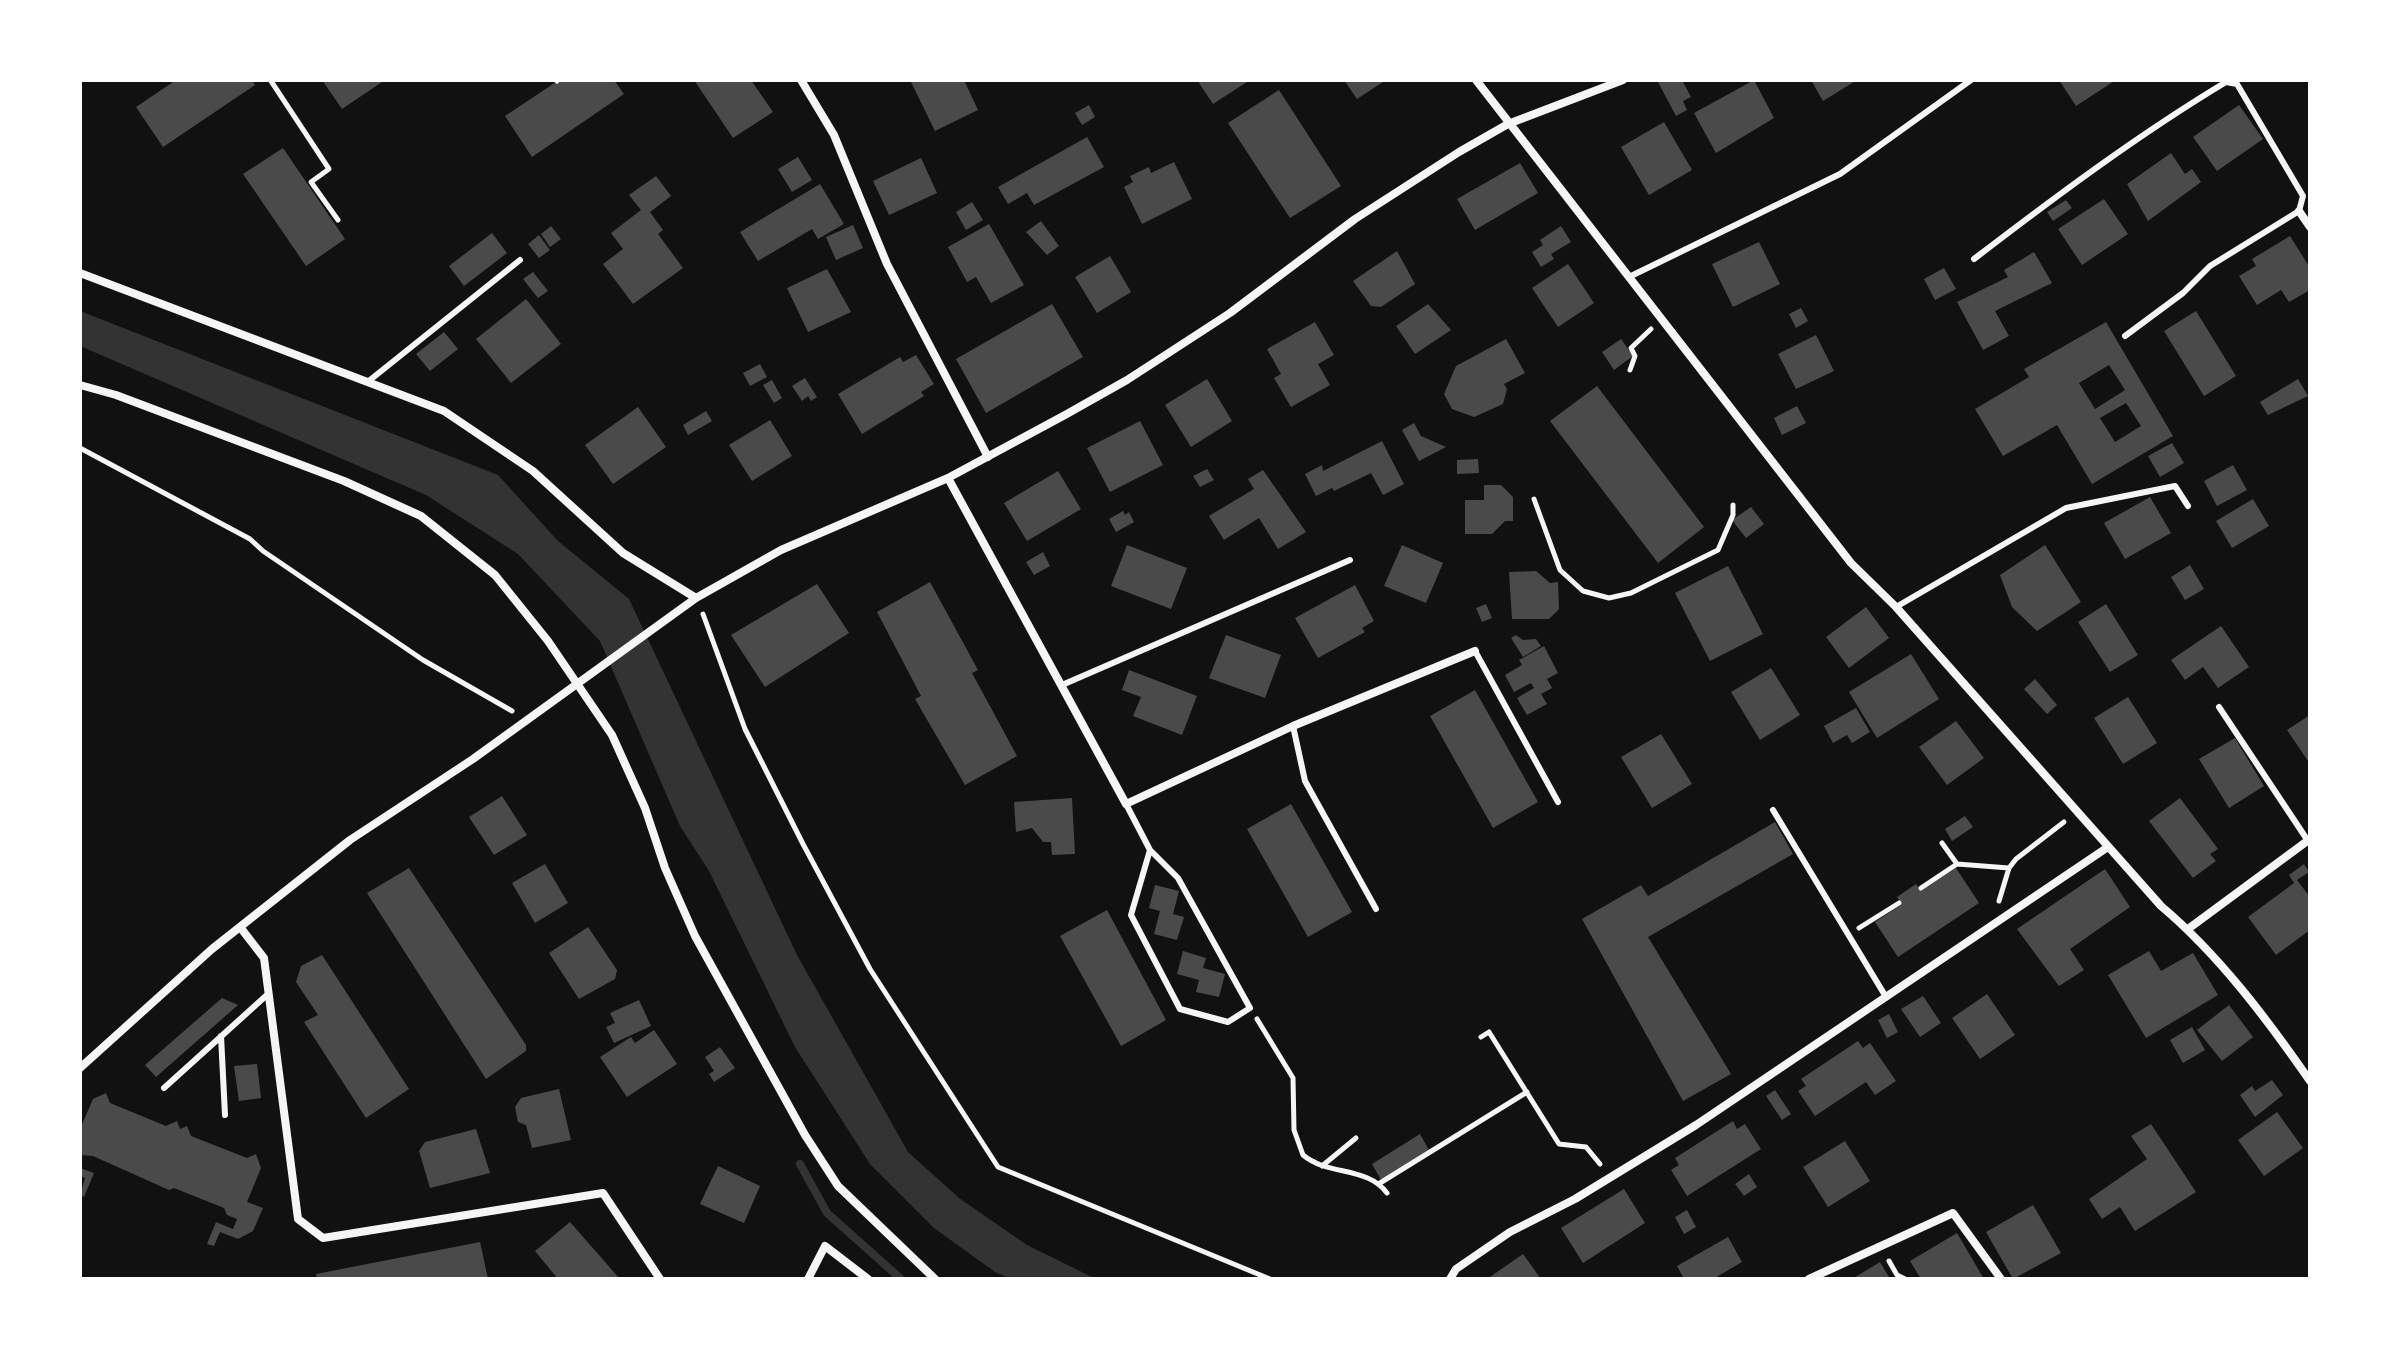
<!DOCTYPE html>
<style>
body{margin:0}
#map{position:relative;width:2390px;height:1359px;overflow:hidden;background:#111;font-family:"Open Sans",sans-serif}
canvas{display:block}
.frame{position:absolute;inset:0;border:82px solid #fff;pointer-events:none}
</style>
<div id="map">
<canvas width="2390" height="1359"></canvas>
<div class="frame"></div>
</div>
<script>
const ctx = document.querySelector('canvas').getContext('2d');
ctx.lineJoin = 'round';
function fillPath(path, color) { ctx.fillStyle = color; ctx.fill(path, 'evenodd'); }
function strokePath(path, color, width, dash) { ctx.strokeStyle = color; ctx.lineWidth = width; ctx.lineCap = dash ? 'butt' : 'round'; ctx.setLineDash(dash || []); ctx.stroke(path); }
fillPath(new Path2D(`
 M80 311 498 475 558 541 629 599 797 955 908 1152 959 1198 1027 1245 1096 1279H1011L995 1272 934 1228 870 1164 795 1047 709 871 680 826 600 641 518 554 426 495 80 346Z`), '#333');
strokePath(new Path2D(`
 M800 1164 827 1213 901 1279`), '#333', 8);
fillPath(new Path2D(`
 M176 80H252L255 85 163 147 136 107Z
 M322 80H385L342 109Z
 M559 80H614L624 94 532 157 505 116Z
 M694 80H751L773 112 733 138Z
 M910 80H964L978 110 935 131Z
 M1197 80H1250L1213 104Z
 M1344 80H1386L1357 99Z
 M1662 80H1682L1691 97 1683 101 1687 110 1676 116 1658 82Z
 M1754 80 1774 118 1716 153 1694 113Z
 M1811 80H1857L1823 101Z
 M2059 80H2116L2076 106Z
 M1279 90 1341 186 1290 218 1228 123Z
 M1089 105 1095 117 1082 125 1075 113Z
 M2239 105 2263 139 2217 171 2193 137Z
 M1664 122 1692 170 1649 195 1621 147Z
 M1087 137 1104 167 1034 205 1027 193 1008 204 998 187Z
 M283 148 345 239 306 266 243 174Z
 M2171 153 2185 174 2192 169 2201 182 2148 221 2127 184Z
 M798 157 812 180 792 192 778 169Z
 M921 158 937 193 889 215 873 181Z
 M1174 162 1192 199 1142 224 1124 187 1133 182 1130 176 1149 167 1151 173Z
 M1520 163 1538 193 1475 230 1457 199Z
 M656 176 671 196 650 212 663 230 658 234 683 268 633 304 603 264 623 249 611 233 641 210 629 195Z
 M820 184 844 224 818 239 812 229 758 261 740 232Z
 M2104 199 2128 234 2082 265 2058 229Z
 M2066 200 2072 208 2053 221 2047 212Z
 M972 202 983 220 966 230 956 212Z
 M1041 221 1059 246 1047 255 1026 232Z
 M989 224 1024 285 991 303 976 277 967 282 948 247Z
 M853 225 863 248 836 260 826 237Z
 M551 226 561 239 550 247 541 234Z
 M1561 226 1571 242 1551 254 1554 259 1541 267 1532 252 1543 245 1540 240Z
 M492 233 507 253 464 286 449 266Z
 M539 235 550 250 539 258 528 244Z
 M2290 236 2310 268V290L2289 302 2281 290 2257 305 2239 276 2256 266 2252 259Z
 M1759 242 1780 284 1733 307 1712 264Z
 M1397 251 1415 284 1381 307 1371 306 1353 281Z
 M2034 252 2052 283 1995 311 2009 336 1983 350 1957 302 2008 277 2004 270Z
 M1110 256 1131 292 1097 313 1075 277Z
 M1568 264 1594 303 1558 327 1532 288Z
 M1944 268 1956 289 1935 300 1924 279Z
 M827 269 851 312 808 332 787 288Z
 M533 272 548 291 538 298 523 279Z
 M526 299 561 344 511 383 476 339Z
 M1052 304 1083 357 986 413 956 359Z
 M1428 304 1451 330 1415 354 1396 326Z
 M1801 308 1808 321 1796 328 1789 314Z
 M2196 311 2236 376 2204 396 2164 331Z
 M1315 322 1334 355 1318 364 1330 385 1291 407 1274 378 1281 374 1267 349Z
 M2106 322 2173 436 2092 484 2057 425 2003 456 1975 409 2029 377 2024 369ZM2109 365 2125 390 2095 409 2079 383ZM2126 403 2141 426 2115 442 2100 418Z
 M444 332 458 349 430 371 416 354Z
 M1816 335 1834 371 1796 389 1778 354Z
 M1506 339 1525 373 1504 384 1507 389 1503 404 1474 417 1452 409 1444 394 1456 366Z
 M1621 339 1633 356 1614 370 1602 352Z
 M916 355 934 384 921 392 924 396 862 434 838 394 900 357 903 362Z
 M760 364 767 377 750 386 743 373Z
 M805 378 817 397 811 401 808 396 802 401 792 386Z
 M1207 379 1232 421 1191 447 1165 405Z
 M2298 379 2308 396 2268 415 2260 402Z
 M772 380 782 398 774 403 763 385Z
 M1597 386 1704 527 1658 563 1550 421Z
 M1797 406 1806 423 1782 435 1774 418Z
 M638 407 666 447 613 484 585 445Z
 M706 411 712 421 688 435 683 425Z
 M770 420 792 456 752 481 729 445Z
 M1140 421 1163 465 1110 492 1087 448Z
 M1414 423 1421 436 1446 447 1419 461 1402 430Z
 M1382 441 1404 484 1383 495 1371 473 1334 491 1332 488 1316 496 1305 474 1322 465 1323 471Z
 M2172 443 2184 463 2160 477 2148 456Z
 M1478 459 1479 473 1457 474V460Z
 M2233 465 2247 490 2217 506 2204 481Z
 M1207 469 1214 480 1200 487 1193 476Z
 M1263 470 1306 532 1278 549 1259 518 1224 540 1209 516 1254 489 1248 479Z
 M1058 471 1081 509 1027 541 1004 503Z
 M1484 485H1501L1513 497V521H1505L1492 534H1465V500H1484Z
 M2150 497 2171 533 2125 559 2104 523Z
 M2253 499 2269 526 2232 548 2216 521Z
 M1751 507 1764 524 1746 538 1732 520Z
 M1123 511 1125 515 1129 512 1134 522 1116 532 1109 519Z
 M1127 545 1187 568 1171 609 1111 586Z
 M1402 545 1443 563 1426 603 1384 586Z
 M2045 545 2081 602 2037 631 2012 607 2000 575Z
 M1043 552 1050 566 1034 575 1026 562Z
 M2190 565 2204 589 2185 600 2171 577Z
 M1728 566 1763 634 1710 661 1675 593Z
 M1536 571 1550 583 1558 582 1559 609 1549 619H1512L1509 572Z
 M930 582 978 670 972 673 1017 756 965 785 915 699 921 696 877 612Z
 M817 584 849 633 765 687 731 635Z
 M1355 585 1374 621 1362 628 1365 632 1318 658 1295 618Z
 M1486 604 1492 618 1482 622 1476 608Z
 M2106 604 2138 655 2110 672 2078 622Z
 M1866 607 1889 638 1849 668 1826 637Z
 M2221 626 2249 667 2218 688 2203 667 2185 680 2171 660Z
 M1226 635 1281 655 1265 698 1209 678Z
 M1516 635 1523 640 1536 639 1541 646 1523 657 1511 638Z
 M1544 646 1558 673 1547 679 1552 688 1541 694 1547 704 1527 715 1517 698 1534 688 1531 683 1514 692 1505 675 1522 665 1519 660Z
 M1911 654 1939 699 1877 738 1849 692Z
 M1771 668 1800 715 1760 740 1731 692Z
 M1129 670 1197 696 1182 735 1133 716 1141 697 1122 690Z
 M2035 679 2057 705 2047 714 2024 689Z
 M1475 690 1538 802 1493 828 1430 716Z
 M2128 697 2157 743 2123 764 2094 718Z
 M1856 708 1870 732 1852 743 1847 735 1833 743 1824 726Z
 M2310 715V764L2287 730Z
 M1956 721 1984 758 1947 785 1919 747Z
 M1661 734 1692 784 1652 808 1621 757Z
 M2235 738 2264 786 2229 808 2199 759Z
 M502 796 527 835 494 855 469 817Z
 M1072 798 1075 854 1052 855 1051 842H1043L1032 828 1016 832 1014 802Z
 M2180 798 2218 849 2210 854 2216 861 2193 878 2149 821Z
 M1291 804 1352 912 1308 937 1247 829Z
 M1965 816 1973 827 1952 841 1945 829Z
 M1775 822 1793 854 1648 937 1731 1074 1683 1101 1582 919 1641 885 1648 896Z
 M545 864 568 903 535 923 512 883Z
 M2304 864 2309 872 2297 880 2310 897V930L2276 955 2248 917 2294 883 2289 875Z
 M409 868 526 1045V1051L486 1079 367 893Z
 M1956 868 1979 903 1898 957 1875 922 1902 904 1897 897 1916 884 1921 891Z
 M2105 869 2130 907 2070 949 2084 970 2059 986 2017 929Z
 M1155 885 1179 891 1173 914 1184 917 1177 940 1154 934 1160 911 1149 908Z
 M1107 910 1166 1020 1121 1046 1060 936Z
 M588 927 617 970 615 979 579 999 549 953Z
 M1183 951 1206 958 1203 968 1225 974 1219 997 1196 992 1199 980 1177 974Z
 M2149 951 2161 971 2193 953 2218 995 2146 1038 2108 975Z
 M322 955 409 1089 366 1118 304 1022 318 1015 296 982 301 966Z
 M1987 994 2015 1035 1980 1059 1952 1018Z
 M1923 996 1941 1023 1920 1037 1901 1009Z
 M222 998 238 1005 156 1077 145 1065Z
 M639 1000 651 1026 614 1043 606 1027 615 1023 610 1013Z
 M2229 1005 2253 1037 2222 1061 2197 1030Z
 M1889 1014 1898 1032 1887 1038 1878 1020Z
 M2192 1027 2205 1050 2183 1063 2170 1040Z
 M654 1030 677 1064 627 1097 600 1057 631 1037 635 1043Z
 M1858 1041 1863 1048 1870 1043 1896 1081 1875 1095 1866 1082 1815 1116 1798 1091 1806 1086 1801 1079Z
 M720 1047 735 1068 714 1082 709 1074 714 1071 705 1057Z
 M257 1064 261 1098 239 1101 234 1066Z
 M2272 1080 2283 1095 2255 1117 2240 1095 2252 1086 2255 1091Z
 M559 1089 571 1140 532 1148 526 1125 518 1122 515 1107 521 1098Z
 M1775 1090 1791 1114 1782 1120 1766 1096Z
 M106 1093 110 1103 166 1126 177 1121 180 1129 187 1126 191 1136 247 1158 256 1154 261 1168 247 1202 263 1208 253 1231 238 1239 220 1232 214 1246 207 1244 216 1222 233 1229 237 1219 227 1215 224 1208 174 1188 169 1190 93 1156 80 1155V1129L93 1099Z
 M2277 1112 2303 1148 2264 1176 2238 1140Z
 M1733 1121 1737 1129 1745 1124 1761 1149 1687 1196 1671 1170 1679 1165 1675 1158Z
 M2151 1124 2196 1192 2135 1231 2120 1207 2102 1219 2089 1199 2147 1159 2131 1136Z
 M476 1129 490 1173 430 1188 419 1151 425 1142Z
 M1420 1134 1429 1150 1381 1180 1372 1164Z
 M1845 1141 1870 1181 1828 1207 1803 1167Z
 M718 1166 760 1186 744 1223 700 1204Z
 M80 1168 94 1173 84 1197 80 1195 85 1178 80 1176Z
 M1749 1174 1757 1187 1744 1196 1735 1184Z
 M1624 1189 1645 1223 1583 1263 1561 1228Z
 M2033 1205 2061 1253 2013 1279 1986 1232Z
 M1687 1210 1696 1227 1684 1234 1675 1217Z
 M570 1222 620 1279H558L535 1251Z
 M1957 1233 1984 1279H1921L1910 1261Z
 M1728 1237 1742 1262 1713 1279H1684L1677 1266Z
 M480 1242 488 1279H317L316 1274Z
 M1523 1254 1541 1279H1487Z
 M1880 1262 1890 1279H1852Z`), '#4a4a4a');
strokePath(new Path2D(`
 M556 80 557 81
 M271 81 329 169 311 182 338 220
 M1630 370 1635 356 1631 348 1651 329
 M80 448 250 539 263 551 423 660 512 711
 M1534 499 1560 570 1583 591 1609 598 1631 593 1718 550 1733 515V505
 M703 614 745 729 803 844 870 969 998 1167 1270 1279
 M1942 843 1957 864 2009 868
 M1921 888 1957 864
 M1999 901 2009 868 2016 859 2064 822
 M1859 928 1899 903
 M1257 1019 1293 1078 1294 1130 1303 1155C1328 1176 1367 1166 1387 1193
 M1481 1037 1489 1032 1559 1144 1586 1147 1600 1164
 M1322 1166 1356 1138
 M1380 1183 1527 1092
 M1889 1261 1897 1275 1905 1279`), '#f5f5f5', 5);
strokePath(new Path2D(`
 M1974 259C2055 197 2138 135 2226 82L2237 84 2303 196 2299 211 2210 266 2183 293 2125 336
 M1631 276 1840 174 1971 80
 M370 380 520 260
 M1896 607 2066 508 2175 486 2188 506
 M1475 651 1558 802
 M1062 685 1350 560
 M2219 707 2308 841
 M1293 726 1305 781 1376 909
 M1126 804 1150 850 1131 915 1180 1009 1228 1022 1250 1008 1178 878 1150 850
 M1773 810 1886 997
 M221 1036 225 1115
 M164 1088 268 994`), '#f5f5f5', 6);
strokePath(new Path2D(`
 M801 80 834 135 887 264 988 457
 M1476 80 1851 563 1896 607 2161 906C2219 955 2267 1019 2310 1081
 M2299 211 2310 227
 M80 273 444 411 533 471 623 553 696 598
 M80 385 116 395 344 481 421 516 495 575 548 641 612 735 645 808 665 868 695 936 805 1135 838 1186 935 1279
 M948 478 1126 804 1293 726 1475 651
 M240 927 264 958 298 1219 323 1238 603 1193 660 1279
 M2188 929 2310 839
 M80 1068 212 949 350 840 473 759 696 598 781 550 948 478 1065 415 1127 380 1230 313 1355 219 1459 152 1508 124 1623 80
 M808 1279 825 1246 868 1279
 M1450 1279 1456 1269 1510 1232 1575 1199 1696 1125 2108 847
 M1809 1279 1953 1213 2001 1279`), '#f5f5f5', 8);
</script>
